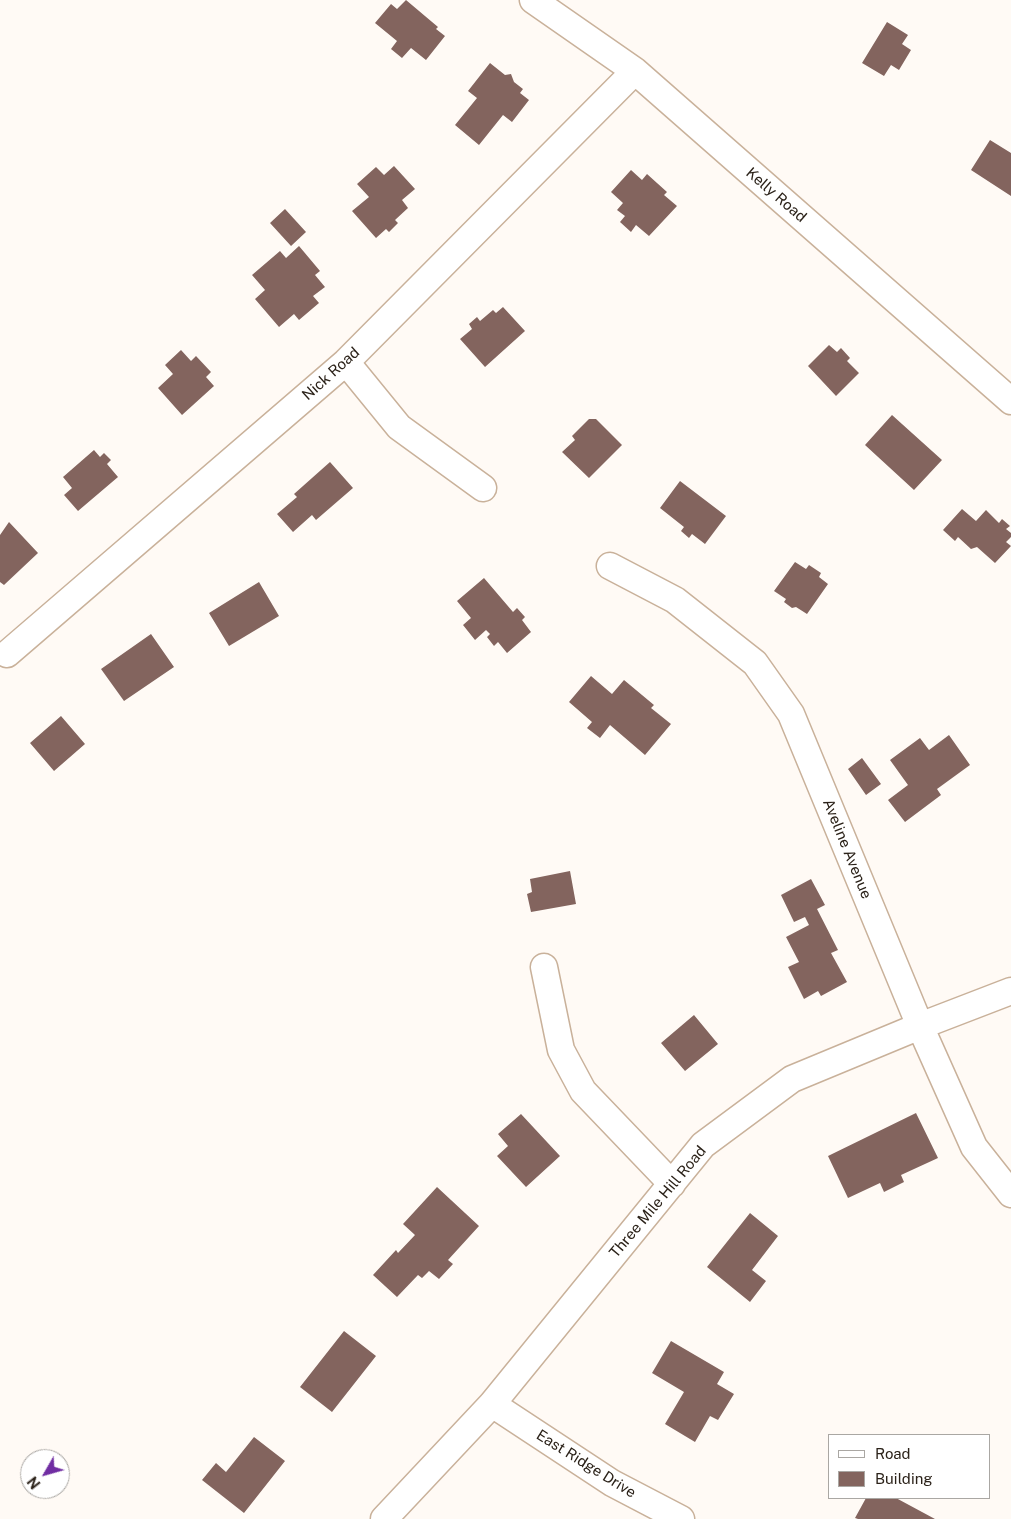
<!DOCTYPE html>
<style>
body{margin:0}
#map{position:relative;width:1011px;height:1519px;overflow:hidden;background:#fffaf5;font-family:"Public Sans",sans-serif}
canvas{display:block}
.legend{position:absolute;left:828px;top:1434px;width:162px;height:65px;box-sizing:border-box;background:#fff;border:1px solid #aaa7a3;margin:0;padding:6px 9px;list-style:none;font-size:15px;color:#2b2219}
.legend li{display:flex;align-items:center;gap:10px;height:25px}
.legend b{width:25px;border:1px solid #aaa7a3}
.north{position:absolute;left:20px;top:1449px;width:50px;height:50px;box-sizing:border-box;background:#fff;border:1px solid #aaa7a3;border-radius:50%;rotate:232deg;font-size:14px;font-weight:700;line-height:20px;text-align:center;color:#2b2219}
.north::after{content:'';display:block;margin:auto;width:18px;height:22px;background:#702da2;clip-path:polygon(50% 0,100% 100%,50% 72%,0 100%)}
</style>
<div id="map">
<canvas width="1011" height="1519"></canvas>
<ul class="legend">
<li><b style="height:6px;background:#fff"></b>Road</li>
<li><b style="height:14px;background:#83645e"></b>Building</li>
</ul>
<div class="north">N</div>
</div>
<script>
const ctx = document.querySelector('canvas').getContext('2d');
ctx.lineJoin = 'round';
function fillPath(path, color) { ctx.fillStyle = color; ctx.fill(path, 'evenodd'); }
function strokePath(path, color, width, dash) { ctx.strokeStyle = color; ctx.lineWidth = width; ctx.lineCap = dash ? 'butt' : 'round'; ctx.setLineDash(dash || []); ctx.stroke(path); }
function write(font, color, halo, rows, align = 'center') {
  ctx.font = font + ' "Public Sans",sans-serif'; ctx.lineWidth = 5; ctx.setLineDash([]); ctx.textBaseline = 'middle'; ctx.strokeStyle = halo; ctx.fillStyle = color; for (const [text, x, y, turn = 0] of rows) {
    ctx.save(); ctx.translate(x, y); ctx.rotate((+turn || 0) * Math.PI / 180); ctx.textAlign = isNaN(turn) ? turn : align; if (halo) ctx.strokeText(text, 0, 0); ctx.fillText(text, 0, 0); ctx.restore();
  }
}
fillPath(new Path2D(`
 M406 0 438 27 436 29 445 36 426 60 411 48 402 58 391 49 397 41 375 23 391 4 397 9Z
 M887 22 908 35 902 44 911 50 899 70 891 65 884 76 862 63Z
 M490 63 505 75 511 74 514 82 523 89 520 93 529 100 512 122 503 115 479 145 455 125 477 98 468 91Z
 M990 140 1011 153V196L971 170Z
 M394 166 415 189 402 200 408 208 395 220 398 223 389 232 386 229 376 238 352 211 369 197 357 184 376 167 384 175Z
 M631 170 642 180 647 174 667 192 664 195 677 206 649 236 636 225 631 232 620 222 625 216 617 210 623 203 611 192Z
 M285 209 306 232 291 246 270 223Z
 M299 246 320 271 315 275 325 287 313 296 319 303 299 320 294 314 279 327 255 299 265 290 252 275 280 251 286 258Z
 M503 307 525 331 485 367 460 339 472 329 469 324 477 317 480 321 493 310 496 313Z
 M829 345 837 352 841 348 850 358 847 361 859 373 836 396 808 366Z
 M181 350 191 361 196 356 211 372 206 377 214 386 182 415 158 388 173 374 165 365Z
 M892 415 942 460 914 490 865 445Z
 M589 419H596L622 445 589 478 562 452 575 440 572 436Z
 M94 450 100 457 104 453 111 460 107 464 118 477 78 511 64 495 72 488 63 477Z
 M330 462 353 488 316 520 312 515 293 532 277 514 297 497 294 494Z
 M680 481 726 516 705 544 692 534 689 538 681 531 684 527 660 508Z
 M962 509 976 521 986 510 999 523 1002 519 1010 526 1006 529 1011 533V537L1006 542 1011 546 995 563 977 547 971 549 958 537 955 541 943 530Z
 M9 522 38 553 4 585 0 582V535Z
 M795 562 806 569 809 565 821 573 819 577 828 584 807 614 796 607 792 608 784 602 786 599 774 591Z
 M484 578 513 612 517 608 525 617 522 620 531 632 507 653 498 642 494 646 487 637 490 634 486 630 475 640 463 625 471 618 457 601Z
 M259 582 279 616 229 646 209 613Z
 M151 634 174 667 124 701 101 669Z
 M591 676 612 694 624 680 654 705 651 708 671 724 645 755 610 725 600 738 587 728 592 722 569 702Z
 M61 716 85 744 54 771 30 743Z
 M949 735 970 765 937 789 941 795 905 822 888 800 908 785 890 760 920 738 929 750Z
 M862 758 881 784 866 795 848 769Z
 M570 871 576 904 531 912 527 894 532 892 530 879Z
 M811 879 825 905 817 909 838 950 831 953 847 982 821 996 818 991 804 999 788 967 799 962 786 937 809 925 805 917 794 922 781 895Z
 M694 1015 718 1044 685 1071 661 1043Z
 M916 1113 938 1158 901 1175 904 1182 884 1192 880 1183 848 1198 828 1156Z
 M521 1114 560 1156 526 1187 497 1156 508 1146 498 1134Z
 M437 1187 479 1226 448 1260 453 1264 439 1279 429 1271 422 1278 418 1275 397 1297 373 1275 396 1250 398 1253 415 1235 403 1224Z
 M750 1213 778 1236 752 1270 766 1281 750 1302 707 1267Z
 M344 1331 376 1356 332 1412 300 1387Z
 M671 1341 724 1372 717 1384 734 1394 718 1420 710 1416 695 1442 665 1424 684 1392 652 1373Z
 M254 1437 285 1461 244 1513 202 1480 216 1463 226 1472Z
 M866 1498H896L935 1519H858L855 1518Z`), '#83645e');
const minor = new Path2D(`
 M533 0 635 71 1011 401
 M346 362 399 427 483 488
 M610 566 675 600 755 663 791 714 920 1026 974 1147 1011 1194
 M7 654 346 362 635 71
 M544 967 561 1050 583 1091 672 1184
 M492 1404 612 1483 681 1519
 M384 1519 492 1404 703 1145 792 1079 920 1026 1011 991`);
strokePath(minor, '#c9b19a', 29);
strokePath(minor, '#fff', 26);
write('15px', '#2b2219', '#fff', [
 ["Kelly Road",776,195,41],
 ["Nick Road",331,374,-42],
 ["Aveline Avenue",847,849,68],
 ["Three Mile Hill Road",658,1202,-50],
 ["East Ridge Drive",586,1464,32]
]);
</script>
